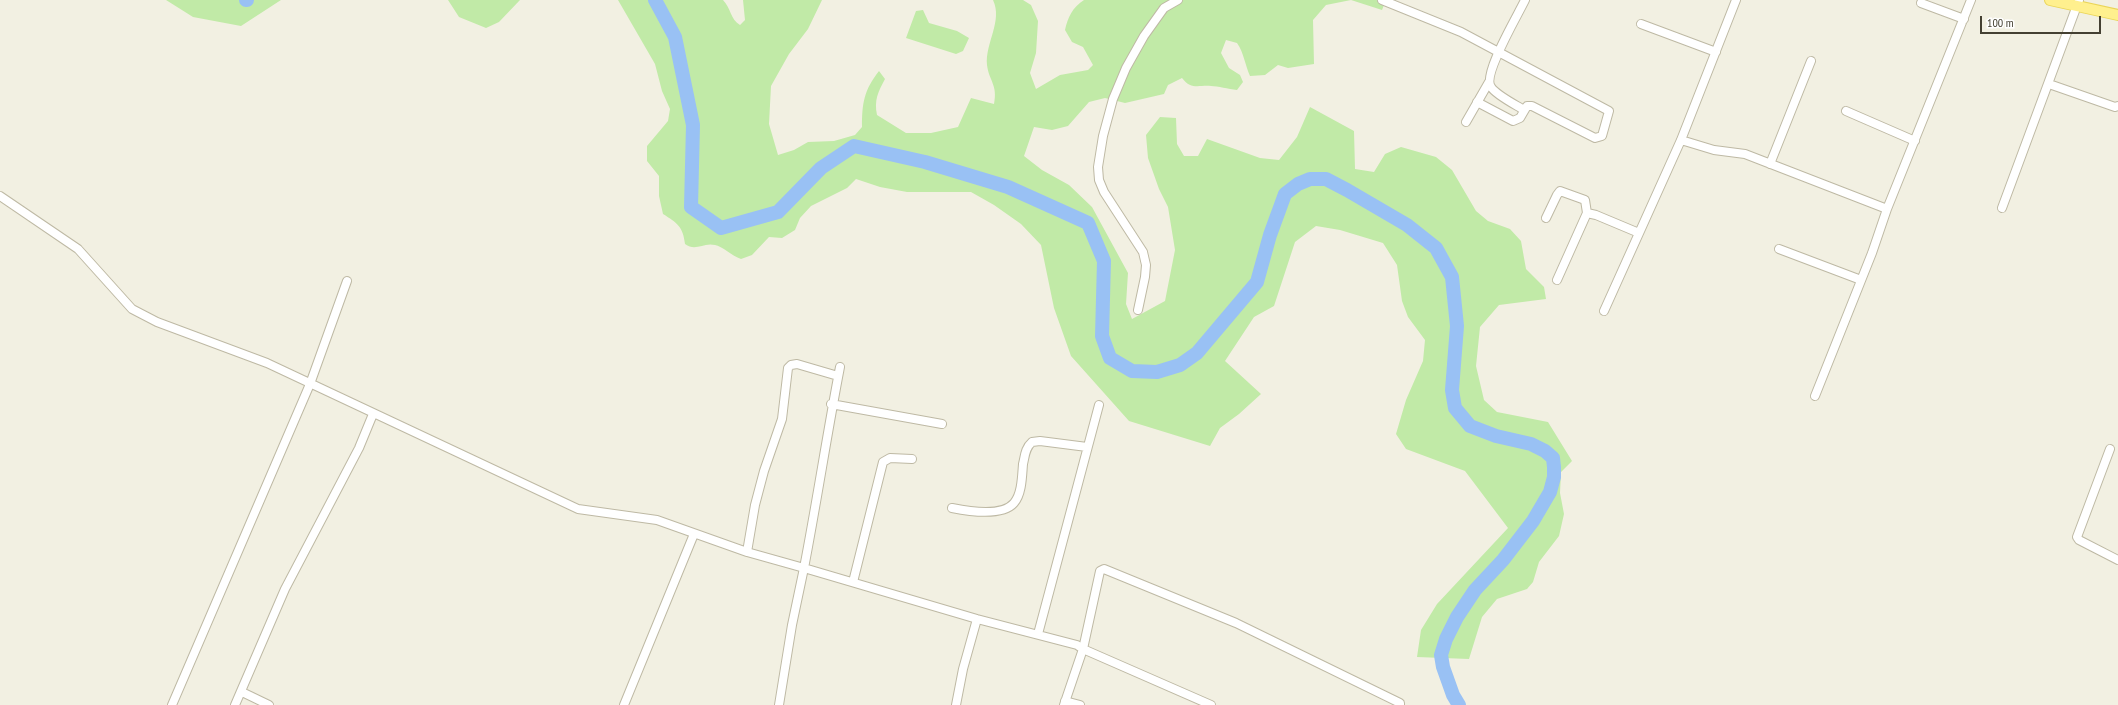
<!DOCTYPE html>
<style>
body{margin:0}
#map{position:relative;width:2118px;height:705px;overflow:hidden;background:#f2f0e2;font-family:"PT Sans Narrow",sans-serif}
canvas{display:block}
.scale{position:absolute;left:1980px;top:16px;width:121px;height:18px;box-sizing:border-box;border:2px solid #444032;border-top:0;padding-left:5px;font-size:12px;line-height:14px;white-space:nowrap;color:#444032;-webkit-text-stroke:3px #fff;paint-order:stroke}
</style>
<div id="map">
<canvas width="2118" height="705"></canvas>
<div class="scale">100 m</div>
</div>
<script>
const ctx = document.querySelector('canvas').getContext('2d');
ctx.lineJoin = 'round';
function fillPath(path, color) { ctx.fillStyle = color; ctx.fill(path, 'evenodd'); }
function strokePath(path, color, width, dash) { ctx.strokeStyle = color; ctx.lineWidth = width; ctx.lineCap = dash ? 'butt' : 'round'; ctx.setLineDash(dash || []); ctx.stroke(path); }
fillPath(new Path2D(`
 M166 0H281L241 26 193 17Z
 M448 0H520L499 22 486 28 459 17Z
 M618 0H723C731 8 730 19 740 25L745 20 743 0H822L808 29 789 54 771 86 769 124 778 155 794 150 808 142 834 141 855 135 862 127C862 103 864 90 879 71L885 79C878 92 874 100 877 115L906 133H931L958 127 971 98 994 104C998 85 989 81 987 65 985 43 1003 21 993 0H1023L1031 5 1038 21 1036 53 1030 73 1036 89 1060 75 1088 70 1093 65 1083 47 1072 42 1065 30C1068 17 1072 8 1084 0H1386L1382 10 1351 0 1326 5 1313 20 1314 64 1288 68 1278 65 1265 75 1250 76C1245 65 1244 53 1237 43L1226 40 1221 53 1229 68 1240 75 1243 82 1237 90C1228 89 1218 86 1211 86 1198 85 1191 90 1182 78L1168 85 1164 94 1125 103 1105 98 1089 102 1068 126 1052 130 1034 127 1024 156 1042 170 1069 185 1092 207 1128 273 1126 304 1132 319 1165 301 1175 250 1168 207 1159 189 1148 158 1146 135 1160 117 1176 118 1177 144 1184 156H1198L1207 139 1260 158 1279 160 1297 137 1310 107 1354 131 1355 169 1374 172 1385 154 1401 147 1436 157 1452 170 1476 211 1488 221 1510 229 1521 241 1526 269 1544 287 1546 299 1499 305 1480 327 1476 366 1484 400 1497 412 1548 422 1572 461 1561 472 1560 493 1564 514 1559 536 1539 562 1533 582 1527 589 1497 599 1482 617 1469 659 1417 657 1421 630 1437 604 1508 528 1465 471 1406 449 1396 434 1406 400 1423 361 1425 340 1408 317 1402 301 1397 265 1383 243 1340 230 1316 226 1295 242 1274 306 1254 317 1225 361 1261 394 1239 414 1220 428 1210 446 1129 421 1071 356 1054 308 1041 245 1021 224 994 205 971 192H907L880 187 856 179 847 188 811 206 800 218 795 230 782 238 769 237 752 255 741 259C732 256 722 246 715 245 703 242 696 252 685 244 683 226 677 223 663 214L659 196V176L647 161V146L668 121 670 109 662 91 655 64Z
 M923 10 929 23 957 31 969 38 963 51 956 54 906 38 916 11Z`), '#c1eaa7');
strokePath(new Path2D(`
 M246 0H247
 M655 0 675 37 693 125 691 207 721 228 778 212 821 168 854 146 925 162 1008 187 1088 223 1104 261 1102 336 1110 358 1132 371 1157 372 1180 365 1197 353 1257 282 1270 235 1285 194 1298 184 1310 179H1326L1347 190 1407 225 1436 248 1452 277 1457 326 1452 390 1455 408 1470 426 1496 436 1531 444 1545 451 1553 458 1554 467V477L1550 492 1533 521 1503 560 1475 590 1457 617 1446 639 1441 655 1443 667 1453 695 1459 705`), '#99c1f4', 14);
const minor = new Path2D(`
 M1382 0 1461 32 1609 111 1602 136 1595 138 1532 106H1527L1520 118 1513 121 1477 102
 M1921 3 1964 19
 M1641 24 1716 52
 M2049 84 2115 107 2118 106
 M1524 110C1516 105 1496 95 1491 87 1482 75 1518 15 1525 0
 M1846 111 1915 141
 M1466 122 1489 82
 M1681 140 1714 150 1745 154 1887 209
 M1770 164 1811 61
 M0 196 78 249 132 309 157 322 267 363 578 509 657 520 747 552 804 568 792 625 779 705
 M2002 208 2079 0
 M1546 218 1557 195 1560 191 1585 200 1587 213
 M1779 249 1861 280
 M1557 280 1587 213 1596 215 1639 233
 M1138 310 1145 277 1146 265 1143 252 1104 192 1099 180 1098 167 1103 136 1113 99 1126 68 1144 36 1164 8 1178 0
 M1604 311 1681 140 1736 0
 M840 367C827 434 817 501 804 568L977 619 1077 645 1083 649 1064 705
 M1815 396 1872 253 1887 209 1971 0
 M831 404 942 424
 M2110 449 2077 537 2079 540 2118 560
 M952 508C967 511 1002 517 1014 503 1022 494 1022 476 1023 464 1025 456 1025 448 1032 442L1040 441 1087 447
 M747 552 755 505 764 471 782 419 788 368 791 365 797 364 838 376
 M853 582 883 462 890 458 912 459
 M1038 634 1099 405
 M242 692 269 705
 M1065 701 1080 705
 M172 705 310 384 347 281
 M235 705 285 589 359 448 373 414
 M624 705 694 534
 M956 705 963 669 977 619
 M1211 705 1083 649 1100 571 1104 569 1236 623 1400 703V705`);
const major = new Path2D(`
 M2050 0 2118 15`);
strokePath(minor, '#beb9a4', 10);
strokePath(major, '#ead558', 12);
strokePath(minor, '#fff', 8);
strokePath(major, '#fff08e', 10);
</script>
